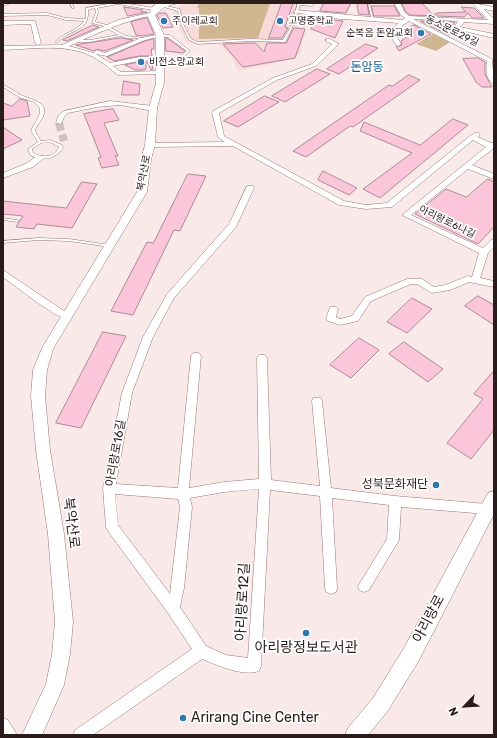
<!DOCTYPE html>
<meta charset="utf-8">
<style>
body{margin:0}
#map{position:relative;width:497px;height:738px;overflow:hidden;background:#f9e9e8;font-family:Rubik,sans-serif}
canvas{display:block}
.frame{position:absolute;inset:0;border:4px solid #2b1c1c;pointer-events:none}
.north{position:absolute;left:445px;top:686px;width:40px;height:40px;-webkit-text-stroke:3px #fff;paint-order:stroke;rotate:245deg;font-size:11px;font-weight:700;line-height:16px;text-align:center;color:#2b1c1c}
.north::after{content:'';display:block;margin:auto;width:14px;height:18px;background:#2b1c1c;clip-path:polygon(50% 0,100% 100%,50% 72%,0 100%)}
</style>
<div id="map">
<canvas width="497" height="738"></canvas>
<div class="frame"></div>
<div class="north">N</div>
</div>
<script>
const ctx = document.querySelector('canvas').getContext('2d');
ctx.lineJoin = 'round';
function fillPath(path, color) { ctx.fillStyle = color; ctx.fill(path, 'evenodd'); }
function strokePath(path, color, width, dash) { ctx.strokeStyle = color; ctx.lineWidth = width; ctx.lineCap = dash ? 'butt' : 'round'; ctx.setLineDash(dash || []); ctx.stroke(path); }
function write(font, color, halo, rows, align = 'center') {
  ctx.font = font + ' Rubik,"Noto Sans KR",sans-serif'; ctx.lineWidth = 3.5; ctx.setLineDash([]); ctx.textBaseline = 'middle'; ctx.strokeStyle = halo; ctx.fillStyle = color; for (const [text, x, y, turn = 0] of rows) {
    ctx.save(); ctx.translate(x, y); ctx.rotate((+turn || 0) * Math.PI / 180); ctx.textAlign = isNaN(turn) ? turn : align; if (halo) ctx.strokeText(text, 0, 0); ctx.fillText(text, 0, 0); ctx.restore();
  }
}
fillPath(new Path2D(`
 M183 3H301L305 31 301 51 293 59 238 71 232 58 219 44 199 45 187 43 172 14Z`), '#f8dad9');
fillPath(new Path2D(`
 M199 3 270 4 258 38 199 39V8H197Z
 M433 34 450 42 436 51 416 44Z`), '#d0b791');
const building = new Path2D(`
 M282 3H293L285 27 288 28 282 38H269Z
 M324 3H351L346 13 320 11Z
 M357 3H367L369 15 359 14Z
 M402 3H422L433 15 437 13 466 12 461 7 474 8 484 18H472L468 13 464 17 410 15 406 12Z
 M372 6H394L400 16H374Z
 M124 7 143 10 141 12H147L128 16Z
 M160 13H166L173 27 163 28 157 15Z
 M147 18 154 34 142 36 136 35 131 22Z
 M317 18 343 21 335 38 311 29Z
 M421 21H422L455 22 453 27 454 30 449 35Z
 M93 25 99 27 67 41 63 40Z
 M414 25 431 34 399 51 396 47 402 45 401 41 414 32 406 29Z
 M294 28 305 29 295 58 243 67 223 44 255 43 264 52 267 43H286Z
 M121 38 133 40 105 51 96 49 94 51 76 45Z
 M166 38H167L185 51 182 53 166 51Z
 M154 39V49H151L152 56H139L114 61 107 57 145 41Z
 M366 44 378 48 339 74 327 69Z
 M478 58 485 62V74L492 87H482L476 82 463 59Z
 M139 62H152L153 70H151L148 63H146V69L143 70H135L125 65Z
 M317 69 330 74 285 102 272 96Z
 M409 75 420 80 353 127 350 126 306 157 293 151 389 85 392 86Z
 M124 81 140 84 139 95H122Z
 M265 96 279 102 238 127 224 121Z
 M20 99 27 101 30 116 3 120V103L12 106Z
 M113 109 119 120 104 123 118 156H115L119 165 102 168 98 158 101 157 84 114Z
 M453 119 468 125 380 198 363 189 412 153 360 131 364 122 420 145Z
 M3 127 22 140 3 149Z
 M323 171 357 188 349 195 318 180Z
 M188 174 206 176 180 231 174 230 133 315 111 311 147 242 153 243Z
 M488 179 494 182V227L478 244 415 214 446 189 466 197Z
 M82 182 97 184 72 228 37 224 34 229 16 227 23 216 3 214V201L66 208Z
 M478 296 494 305V325L465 306Z
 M412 298 432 309 407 333 387 322Z
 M103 332 126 336 81 428 56 423Z
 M359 338 379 350 351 378 330 365Z
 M404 342 443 369 428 382 389 354Z
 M494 371V430L471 459 447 443 483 399 474 394Z`);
fillPath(building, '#fcc6da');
strokePath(building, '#ad8a97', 1);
strokePath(new Path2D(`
 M59 123 64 141`), '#d0c0bf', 8, [8, 4]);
const service = new Path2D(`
 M70 3H72L74 8H72Z
 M113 3H123L154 8V10H153L118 4 97 8 98 12 95 22 111 26V28L126 36 137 37 142 38V40L136 38H127L121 36 90 42H77V41L78 40H90L119 35 108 29V27L92 23 96 12 95 8 88 10C89 27 80 28 67 35 63 37 60 40 56 43L55 42C63 33 77 31 84 21L66 20 47 15 3 16V14L47 13 66 18 85 19 86 17V8Z
 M298 3 313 4 314 5 313 6 300 5 292 28 285 42 250 41 198 44 189 40 180 22 178 11 160 6 161 5 180 9 182 22 191 39 198 42 250 39 283 40 290 28Z
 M368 4 370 5 374 21 372 20Z
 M160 34 170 35 190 51 181 60H179V58L187 51 168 37 159 36V35Z
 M3 85C9 87 14 91 19 94 28 99 47 101 44 114 42 121 36 125 35 131L41 141 50 140 62 145 63 148C55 160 42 161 30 155L28 149 38 142 31 131C34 123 40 118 40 110L39 107 34 102 19 97 3 87ZM50 142 59 147C55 158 42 158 33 153L32 149 41 143Z
 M3 218 17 220 19 221 17 222 3 220Z
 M38 238 69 239 110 245 112 246 110 247 69 241 38 240 3 243V241Z`);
const minor = new Path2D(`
 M3 3H11L3 6Z
 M157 3H163L162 4 178 3 161 8 159 7 156 10 154 15C123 21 98 33 69 46L94 53 96 50 105 53 141 38 162 34V36L145 40 107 56 96 54 110 63 139 57H163V59L161 60 139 61 113 66 121 72 160 71 163 73 162 74 118 75C111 70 105 64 98 60 72 42 33 49 3 50V46L62 45 118 20 150 13 151 8Z
 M394 3H400L405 13 409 16 488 20 472 3 494 7V11L484 9 494 19V24L464 22 460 27 494 34V38L455 29 454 28 458 21 413 19 492 59 494 84C485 79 486 70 487 61L409 21 394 32 401 44 398 46 396 45 388 32 399 23 328 18 293 12 296 10 403 20 405 18 401 15Z
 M3 21H35L41 43 38 45 35 43 31 24 3 25Z
 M326 39H330L339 44 316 66 277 80 219 113 224 136 344 201 366 205 387 203 470 136 475 133H479L480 134 478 137 491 143 494 142V148L472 165 494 174V179L468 169 411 215 483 248 491 240 494 239V247L488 253 480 278 494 281V287L469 282 450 290 432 293 417 284H411L371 301 358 321 340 325 328 321 326 319 330 307H336L338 309 336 317 340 319 352 316 365 297 407 279H422L434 287 445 285 468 276 472 277 479 253 402 215 486 147 473 140 392 207 366 209 339 205 233 146 150 147 146 145 150 143 225 142 218 137 212 112 213 111 273 78 312 64 332 44 326 41Z
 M110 101 153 106 156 108 153 110H148L120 105 97 107 68 113 64 117 61 124 56 123 58 116 64 111Z
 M37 156H43L44 158 33 167 3 178V173L27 163Z
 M247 186H253L254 188 236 227 174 298 153 337 132 393 116 484 178 488 191 356 193 353H199L201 356 189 488 224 482 259 479 257 358 259 355H265L267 358 271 480 320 486 312 401 313 398H321L322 401 331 488 395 496 487 504 491 505 493 509 491 513 487 514 401 507 399 540 369 590 364 592 359 590 358 586 387 539 389 505 332 498 337 588 336 592 331 594 326 592 325 588 320 496 270 490 261 666 259 671C243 677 217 665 202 659L93 735H73L75 730 192 649 168 613 108 531 106 527 103 488 122 393 143 337 167 294 229 224ZM259 489 248 658 226 655 206 646 180 607 184 588 192 507 190 498 224 492ZM115 494 178 499 180 507 170 594 118 525Z
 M3 270 70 315 72 317 70 319C60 322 14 285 3 277Z
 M3 718 8 720 17 735H3Z`);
const tertiary = new Path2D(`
 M162 3H169L155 15 164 35V83L157 108 155 145 151 159 147 192 53 349 47 370 45 396 50 450 64 534 73 622 70 654 64 685 42 735H22L46 684 52 654 55 622 48 534 36 450 31 396 33 370 43 346 137 192 141 159 145 145 149 108 156 83V35L147 15Z`);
const secondary = new Path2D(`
 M494 491V514L418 662 387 712 368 735H345L348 728 373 698 404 648 488 493Z`);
strokePath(service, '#9a7674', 1);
strokePath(minor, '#9a7674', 1);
strokePath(tertiary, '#9a7674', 1);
strokePath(secondary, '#9a7674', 1);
fillPath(service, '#fff');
fillPath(minor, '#fff');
fillPath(tertiary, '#fff');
fillPath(secondary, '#fff');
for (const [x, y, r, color] of [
 [164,21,4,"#2f79ad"],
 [280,21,4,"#2f79ad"],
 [421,33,4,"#2f79ad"],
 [141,62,4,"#2f79ad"],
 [436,485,4,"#2f79ad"],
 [306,633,4,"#2f79ad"],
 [183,718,4,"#2f79ad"]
]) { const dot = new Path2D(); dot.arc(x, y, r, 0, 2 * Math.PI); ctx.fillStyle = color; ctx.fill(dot); strokePath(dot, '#fff', 1.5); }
write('10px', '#2b1c1c', '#fff', [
 ["주이레교회",172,21],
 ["고명중학교",288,21],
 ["순복음 돈암교회",413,33,"right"],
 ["비전소망교회",149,62]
], 'left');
write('10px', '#2b1c1c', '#fff', [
 ["동소문로29길",452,31,26],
 ["북악산로",144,173,-79],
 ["아리랑로6나길",447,222,26]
]);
write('12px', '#135b89', '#fff', [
 ["돈암동",367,68]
]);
write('12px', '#2b1c1c', '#fff', [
 ["아리랑로16길",116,453,-80]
]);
write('12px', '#2b1c1c', '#fff', [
 ["성북문화재단",428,485]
], 'right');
write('14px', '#2b1c1c', '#fff', [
 ["북악산로",71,523,83],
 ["아리랑로12길",243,602,-87],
 ["아리랑로",429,619,-62]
]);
write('14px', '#2b1c1c', '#fff', [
 ["아리랑정보도서관",306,648],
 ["Arirang Cine Center",191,718,"left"]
]);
</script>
